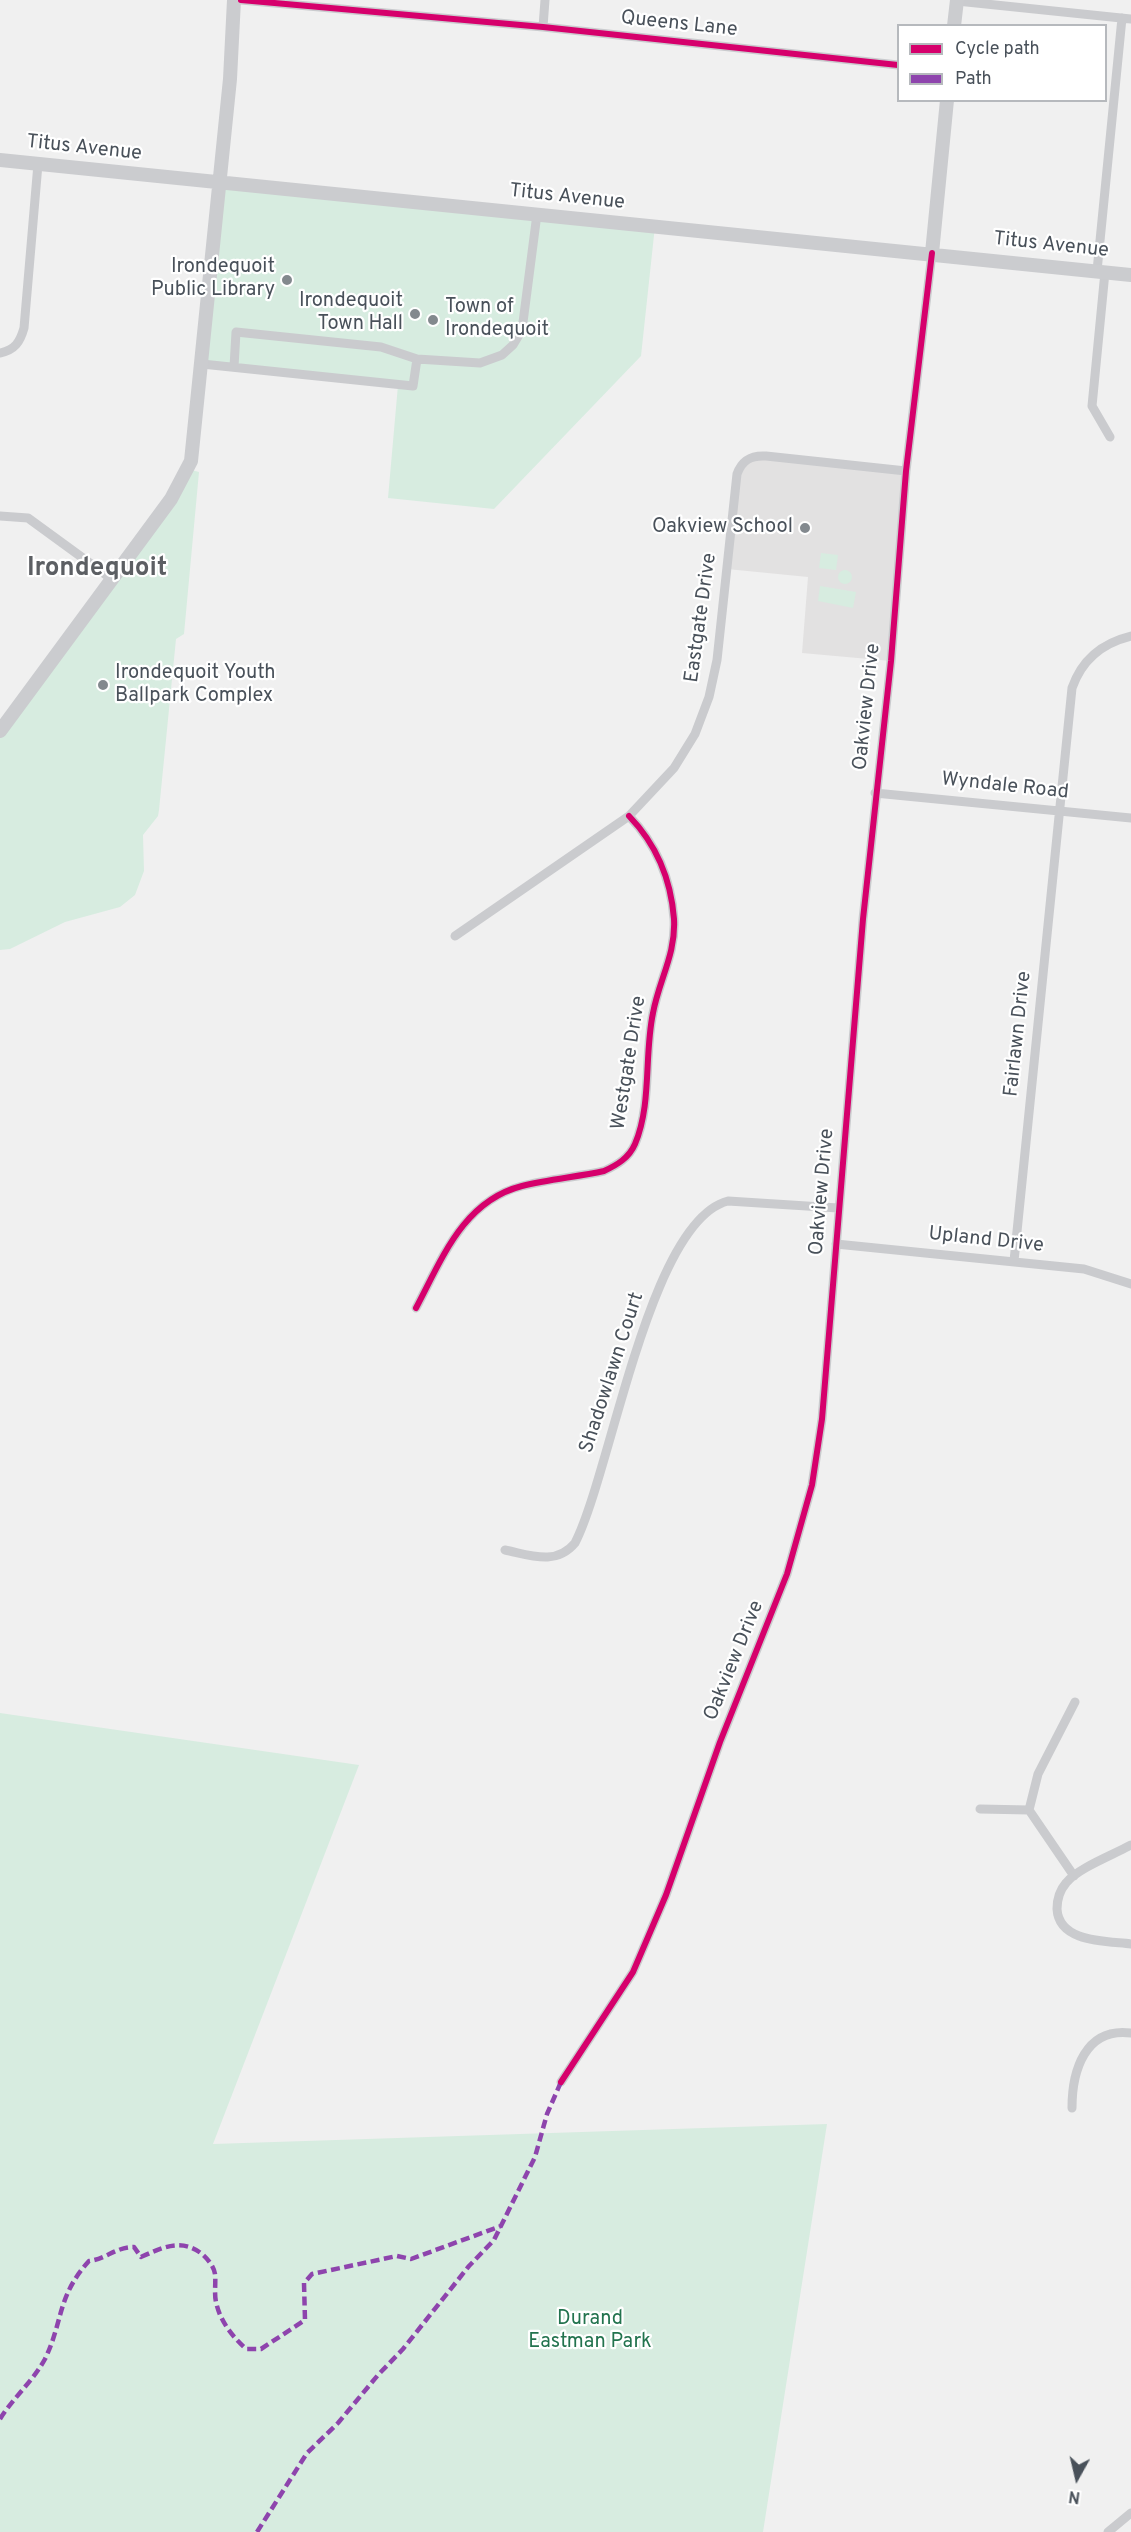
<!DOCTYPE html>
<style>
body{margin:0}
#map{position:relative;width:1131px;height:2532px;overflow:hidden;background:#f0f0f0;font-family:Overpass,sans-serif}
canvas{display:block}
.legend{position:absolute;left:897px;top:24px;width:210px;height:78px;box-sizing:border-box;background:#fff;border:2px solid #b6b9bd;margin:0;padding:8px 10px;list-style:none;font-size:18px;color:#49515a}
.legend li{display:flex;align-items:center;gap:12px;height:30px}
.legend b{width:30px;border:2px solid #b6b9bd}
.north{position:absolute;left:1047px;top:2448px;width:60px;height:60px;-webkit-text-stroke:4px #fff;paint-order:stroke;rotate:188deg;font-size:16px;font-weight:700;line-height:24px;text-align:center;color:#49515a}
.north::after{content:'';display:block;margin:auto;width:21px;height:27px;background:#49515a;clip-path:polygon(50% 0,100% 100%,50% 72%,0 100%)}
</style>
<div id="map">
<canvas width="1131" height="2532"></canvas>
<ul class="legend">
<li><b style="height:8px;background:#d6006c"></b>Cycle path</li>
<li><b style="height:8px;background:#8e44ad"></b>Path</li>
</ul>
<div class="north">N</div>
</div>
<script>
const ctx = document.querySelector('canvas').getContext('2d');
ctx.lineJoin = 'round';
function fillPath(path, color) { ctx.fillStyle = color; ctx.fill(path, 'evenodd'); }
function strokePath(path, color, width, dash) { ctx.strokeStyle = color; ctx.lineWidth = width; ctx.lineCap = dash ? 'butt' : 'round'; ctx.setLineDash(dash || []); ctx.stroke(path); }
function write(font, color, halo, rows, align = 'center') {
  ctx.font = font + ' Overpass,sans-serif'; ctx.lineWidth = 4.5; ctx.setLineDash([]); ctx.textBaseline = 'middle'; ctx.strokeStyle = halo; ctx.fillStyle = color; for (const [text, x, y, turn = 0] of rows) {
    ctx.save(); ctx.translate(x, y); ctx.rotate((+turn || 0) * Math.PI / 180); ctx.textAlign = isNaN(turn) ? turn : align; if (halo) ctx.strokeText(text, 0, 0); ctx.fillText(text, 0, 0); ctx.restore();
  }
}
fillPath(new Path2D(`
 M752 457 906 471 891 661 802 653 808 577 727 569 737 474Z`), '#e2e1e1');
fillPath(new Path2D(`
 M220 183 655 226 641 356 494 509 388 498 398 385 202 366Z
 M188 469 199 472 184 634 176 639 159 810 158 816 143 835 144 871 135 895 120 907 65 922 10 949 0 950V731Z
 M821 553 838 555 836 570 819 568Z
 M838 577a7 7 0 1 1 14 0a7 7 0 1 1-14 0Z
 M820 586 856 592 853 608 818 601Z
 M0 1713 359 1765 213 2144 827 2124 763 2532H0Z`), '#d7ece0');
strokePath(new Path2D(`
 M241 0 543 27 898 65
 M957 1 1131 19
 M543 27 545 0
 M1097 271 1122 18
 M1105 272 1092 406 1110 437
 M0 353C15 350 20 342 24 328L38 164
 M202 364 413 386 417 359
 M234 367 236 332 381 347 417 359 480 363 502 355 513 345 522 330 537 214
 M0 516 28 518 113 580
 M875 793 1131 818
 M455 936 629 816 674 768 695 734 709 697 717 660 737 474C742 460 751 455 766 456L906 471
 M836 1244 1084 1269 1131 1284
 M1014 1261 1072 688C1082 659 1102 643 1131 636
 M416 1308C442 1259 463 1201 522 1186 549 1179 577 1177 604 1171 617 1165 629 1158 635 1144 652 1104 644 1055 653 1013 659 980 676 954 674 919 671 880 657 845 629 816
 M505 1550C530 1555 556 1566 575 1543 611 1473 649 1221 728 1201L838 1208
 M980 1809 1029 1810 1074 1876
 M1029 1810 1038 1774 1075 1702
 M1131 1845C1113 1855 1078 1868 1066 1883 1060 1890 1057 1900 1057 1909 1059 1943 1107 1941 1131 1944
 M561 2082 633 1972 666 1895 720 1742 787 1574 812 1485 822 1419 863 919 891 661 906 471 932 253
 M1072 2108C1072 2071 1085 2027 1131 2033
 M1108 2532 1131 2513`), '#cacbce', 9);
strokePath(new Path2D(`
 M954 26 957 0
 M0 160 1131 275
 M932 253 947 100
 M0 731 171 499 191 461 230 79 234 0`), '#cbcccf', 14);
strokePath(new Path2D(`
 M0 2419C13 2398 33 2381 45 2359 63 2322 57 2296 89 2261 106 2259 116 2247 134 2247L141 2257C163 2247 182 2238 202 2254 208 2259 214 2267 215 2274 216 2283 214 2293 216 2302 220 2321 232 2336 246 2349H261L305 2320 304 2283 312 2274 397 2256 411 2259 501 2226
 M257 2532 307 2453 338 2423 378 2375 403 2349 469 2266 494 2240 535 2157 547 2114 561 2082`), '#8e44ad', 4.5, [9, 4.5]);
strokePath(new Path2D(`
 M241 0 543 27 898 65
 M416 1308C442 1259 463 1201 522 1186 549 1179 577 1177 604 1171 617 1165 629 1158 635 1144 652 1104 644 1055 653 1013 659 980 676 954 674 919 671 880 657 845 629 816
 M561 2082 633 1972 666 1895 720 1742 787 1574 812 1485 822 1419 863 919 891 661 906 471 932 253`), '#d6006c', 6);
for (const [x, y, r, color] of [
 [287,280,6,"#83898e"],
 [415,314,6,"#83898e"],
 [433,320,6,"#83898e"],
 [805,528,6,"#83898e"],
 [103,685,6,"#83898e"]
]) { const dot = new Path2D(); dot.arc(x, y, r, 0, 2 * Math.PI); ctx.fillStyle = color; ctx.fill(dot); strokePath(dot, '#fff', 2); }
write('20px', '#49515a', '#fff', [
 ["Queens Lane",679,25,6],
 ["Titus Avenue",84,149,6],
 ["Titus Avenue",567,198,6],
 ["Titus Avenue",1051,246,6],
 ["Eastgate Drive",702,618,-82],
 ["Oakview Drive",868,707,-84],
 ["Wyndale Road",1005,787,6],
 ["Fairlawn Drive",1019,1034,-84],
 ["Westgate Drive",630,1063,-81],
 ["Oakview Drive",823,1192,-85],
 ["Upland Drive",986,1241,6],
 ["Shadowlawn Court",613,1373,-72],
 ["Oakview Drive",735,1661,-68]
]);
write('20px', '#49515a', '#fff', [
 ["Irondequoit",275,268],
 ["Public Library",275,291],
 ["Irondequoit",403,302],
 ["Town Hall",403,325],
 ["Town of",445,308,"left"],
 ["Irondequoit",445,331,"left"],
 ["Oakview School",793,528],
 ["Irondequoit Youth",115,674,"left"],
 ["Ballpark Complex",115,697,"left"]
], 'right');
write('20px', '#22734e', '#fff', [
 ["Durand",590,2320],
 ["Eastman Park",590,2343]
]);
write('bold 26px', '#5c5f63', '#fff', [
 ["Irondequoit",97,570]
]);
</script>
